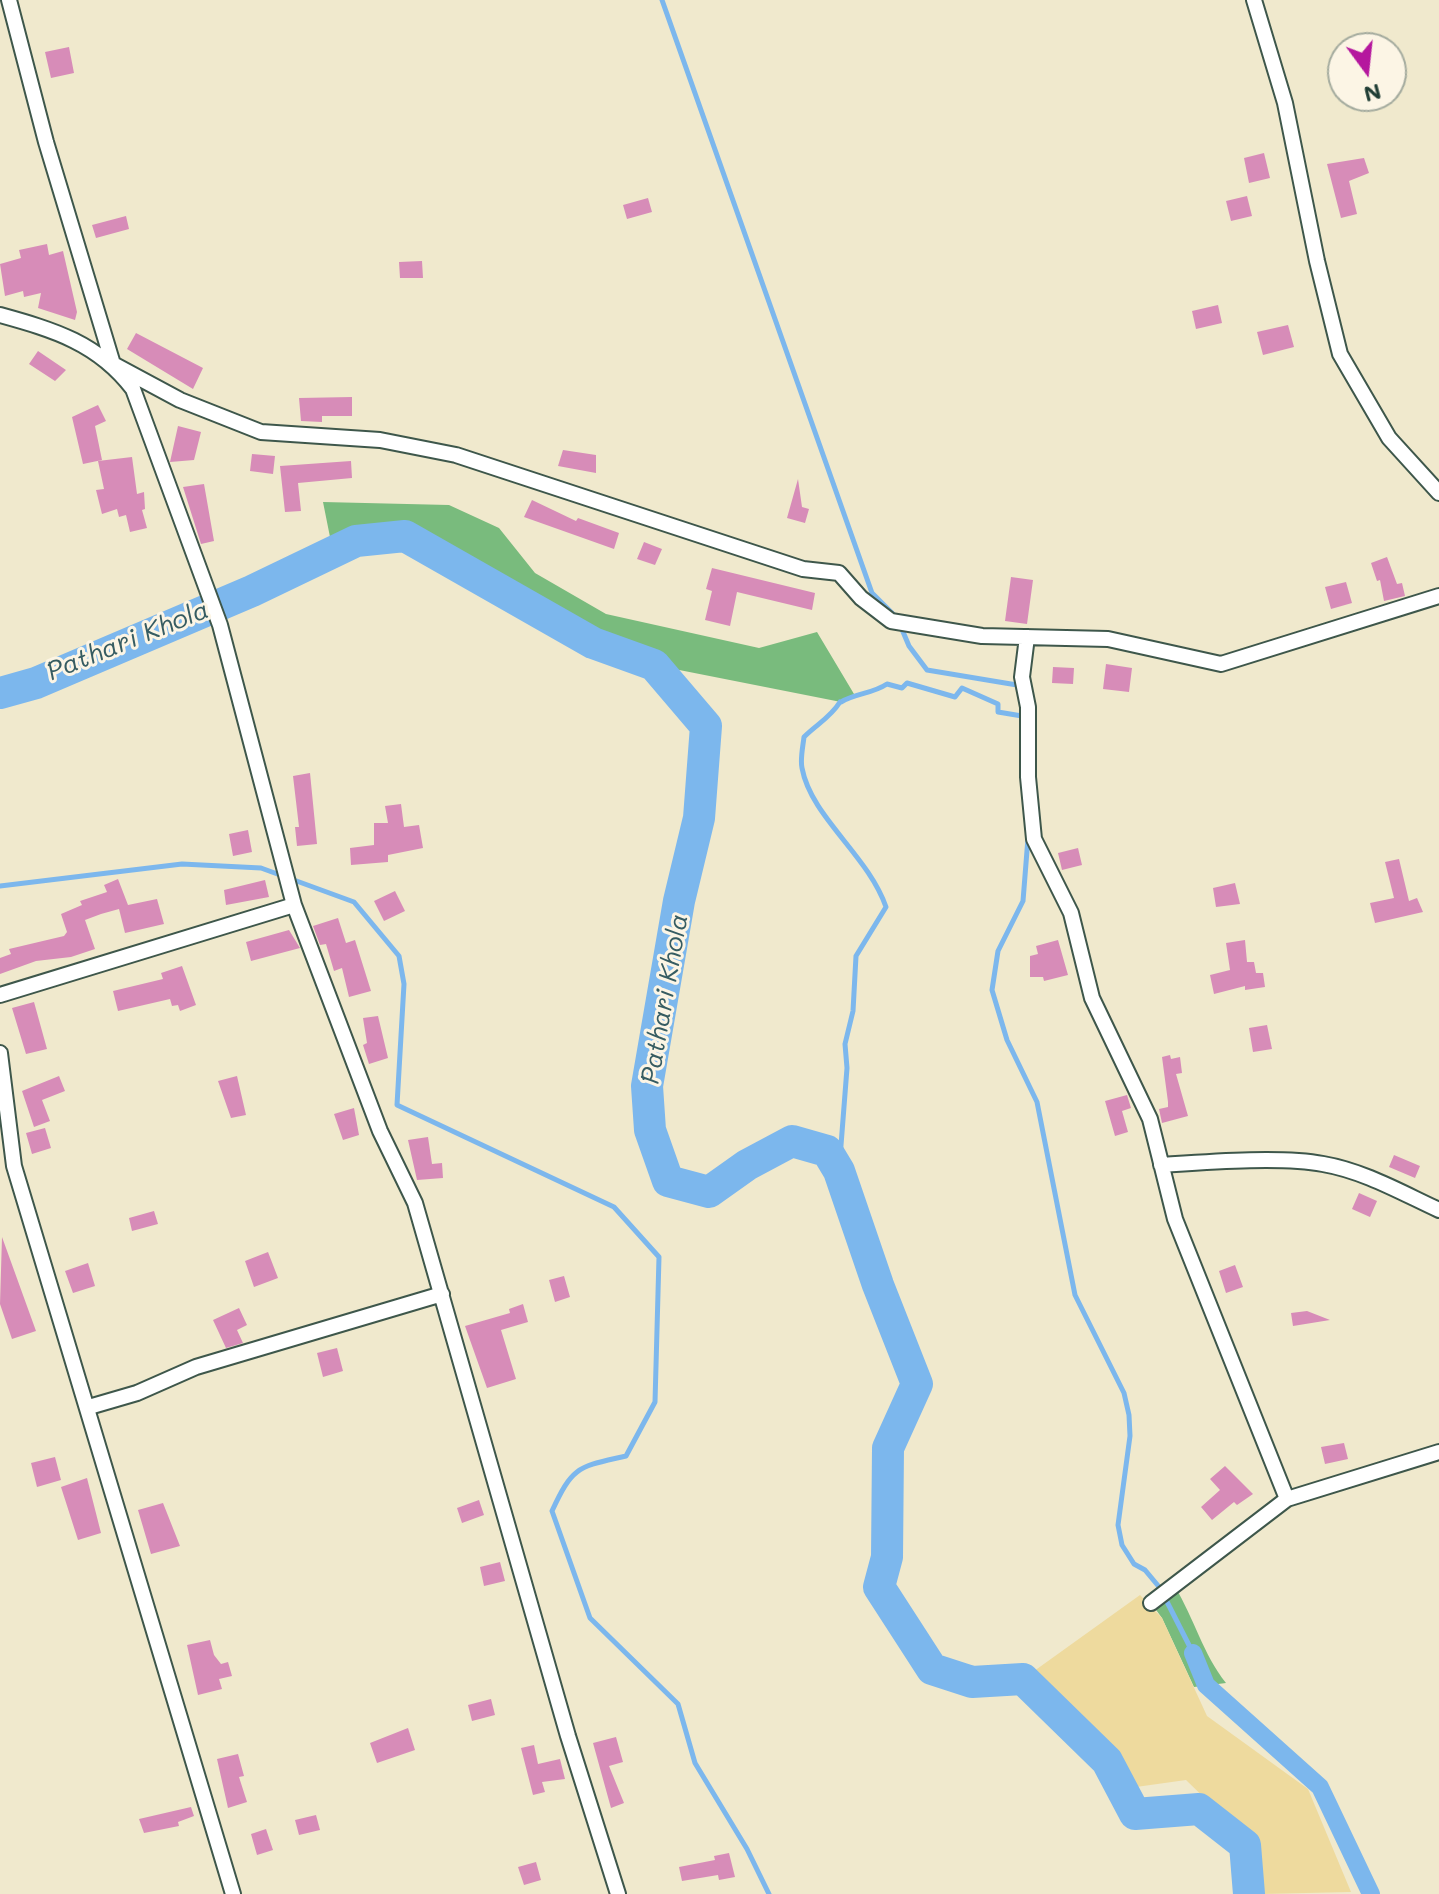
<!DOCTYPE html>
<style>
body{margin:0}
#map{position:relative;width:1439px;height:1894px;overflow:hidden;background:#f0e9cd;font-family:Mali,sans-serif}
canvas{display:block}
.north{position:absolute;left:1327px;top:32px;width:80px;height:80px;box-sizing:border-box;background:#fcf5e5;border:2px solid #a4ab9e;border-radius:50%;rotate:165deg;font-size:22px;font-weight:700;line-height:32px;text-align:center;color:#1f3d34}
.north::after{content:'';display:block;margin:auto;width:28px;height:36px;background:#b5179e;clip-path:polygon(50% 0,100% 100%,50% 72%,0 100%)}
</style>
<div id="map">
<canvas width="1439" height="1894"></canvas>
<div class="north">N</div>
</div>
<script>
const ctx = document.querySelector('canvas').getContext('2d');
ctx.lineJoin = 'round';
function fillPath(path, color) { ctx.fillStyle = color; ctx.fill(path, 'evenodd'); }
function strokePath(path, color, width, dash) { ctx.strokeStyle = color; ctx.lineWidth = width; ctx.lineCap = dash ? 'butt' : 'round'; ctx.setLineDash(dash || []); ctx.stroke(path); }
function write(font, color, halo, rows, align = 'center') {
  ctx.font = font + ' Mali,sans-serif'; ctx.lineWidth = 6; ctx.setLineDash([]); ctx.textBaseline = 'middle'; ctx.strokeStyle = halo; ctx.fillStyle = color; for (const [text, x, y, turn = 0] of rows) {
    ctx.save(); ctx.translate(x, y); ctx.rotate((+turn || 0) * Math.PI / 180); ctx.textAlign = isNaN(turn) ? turn : align; if (halo) ctx.strokeText(text, 0, 0); ctx.fillText(text, 0, 0); ctx.restore();
  }
}
fillPath(new Path2D(`
 M323 502 449 505 499 528 535 573 606 614 759 648 817 632 854 694 841 702 654 665 593 643 405 536 356 541 333 552Z
 M1175 1587C1194 1618 1203 1654 1226 1683L1194 1687 1162 1618 1151 1603Z`), '#79bb7d');
fillPath(new Path2D(`
 M1140 1595 1162 1618 1207 1716 1308 1789 1351 1892 1261 1894 1253 1845 1186 1780 1136 1787 1023 1679Z`), '#eeda9e');
strokePath(new Path2D(`
 M662 0 872 593 897 618
 M901 627 909 646 927 670 1017 685 1018 689
 M841 702C856 693 872 694 887 684L902 688 907 683 955 697 962 688 998 704V712L1022 716
 M1028 838 1023 901 998 951 992 990 1007 1040 1037 1102 1075 1295 1124 1393 1129 1415 1130 1436 1118 1525 1122 1545 1134 1564 1145 1570 1160 1588 1193 1653
 M0 886 182 864 261 868 354 902 399 956 404 984 397 1105 614 1207 659 1257 655 1402 626 1456C579 1467 573 1465 552 1511L590 1618 678 1704 695 1763 747 1849 769 1894
 M839 1171 847 1068 845 1044 853 1011 856 956 886 907C868 855 811 817 802 768 800 759 803 746 804 737 817 724 830 718 840 702`), '#7cb7ed', 5);
strokePath(new Path2D(`
 M1193 1653 1206 1685 1320 1787 1371 1894`), '#7cb7ed', 18);
strokePath(new Path2D(`
 M0 693 36 683 252 591 356 541 405 536 593 643 654 665 706 726 699 818 679 901 647 1086 650 1130 668 1181 709 1192 747 1165 792 1141 827 1151 839 1171 878 1285 917 1384 888 1448 887 1557 879 1587 932 1669 972 1682 1023 1679 1107 1761 1135 1814 1199 1809 1245 1845 1249 1894`), '#7cb7ed', 32);
fillPath(new Path2D(`
 M69 47 74 73 51 78 45 52Z
 M1264 153 1270 178 1249 183 1244 158Z
 M1364 158 1369 173 1349 181 1357 214 1341 218 1327 164Z
 M1247 196 1252 216 1231 221 1226 201Z
 M648 198 652 212 627 219 623 205Z
 M126 216 129 229 96 238 92 225Z
 M47 244 49 255 63 251 77 312 75 320 38 308 41 293 24 297 23 291 5 296 0 264 21 258 19 250Z
 M422 261 423 278H400L399 262Z
 M1218 305 1222 323 1196 329 1192 311Z
 M1288 325 1294 347 1263 355 1257 332Z
 M136 333 203 368 193 389 127 349Z
 M38 351 66 370 55 381 29 364Z
 M352 397V416H322V422L301 421 299 398Z
 M98 405 106 421 95 426 102 460 83 464 72 417Z
 M178 426 201 432 194 460 170 462Z
 M563 450 596 455V473L558 466Z
 M252 454 275 456 273 474 250 471Z
 M132 457 137 494 144 492 145 509 142 510 147 528 130 532 126 515 119 517 117 509 102 514 96 490 104 489 98 461Z
 M351 461 352 478 298 483 301 511 285 512 280 466Z
 M798 479 802 507 809 509 805 523 787 518Z
 M204 484 214 541 201 544 183 487Z
 M532 500 576 521 578 518 619 533 614 549 524 517Z
 M644 542 662 549 655 565 637 559Z
 M1387 557 1397 584 1402 583 1405 596 1384 601 1380 580 1377 581 1371 563Z
 M712 568 815 593 812 610 737 592 730 626 705 620 712 591 706 589Z
 M1011 577 1033 580 1027 624 1005 621Z
 M1346 582 1352 603 1331 609 1325 587Z
 M1106 664 1132 668 1129 692 1103 689Z
 M1053 667 1074 668 1073 684 1052 683Z
 M310 773 317 844 297 846 295 827H299L293 776Z
 M401 804 404 827 419 825 423 848 388 855V862L351 865 350 848 374 845V823H388L385 806Z
 M248 830 252 852 233 856 229 834Z
 M1078 848 1082 865 1062 870 1058 853Z
 M1399 859 1409 901 1417 898 1423 912 1375 923 1370 903 1394 898 1385 862Z
 M118 879 128 905 157 899 164 924 125 933 119 909 101 914 85 920 95 949 71 957 36 961 0 974V958L11 954 9 949 64 936 67 932 61 914 82 905 80 901 107 892 104 885Z
 M265 880 269 897 226 905 224 890Z
 M1235 883 1240 904 1216 907 1213 888Z
 M395 891 405 911 384 921 374 901Z
 M338 918 346 943 355 940 371 991 349 997 342 968 334 971 326 944 320 945 313 926Z
 M289 930 300 948 251 961 246 942Z
 M1058 940 1068 975 1044 981 1043 977H1030V956L1038 954 1036 946Z
 M1245 940 1247 962H1254L1256 973H1263L1265 987 1245 990V986L1214 994 1210 975 1230 970 1226 943Z
 M182 966 196 1005 180 1011 178 1005 172 1006 170 999 118 1011 113 991 163 979 161 973Z
 M34 1002 47 1049 26 1054 12 1008Z
 M378 1016 388 1058 369 1064 363 1045 367 1043 363 1018Z
 M1267 1025 1272 1049 1253 1052 1249 1028Z
 M1170 1055 1171 1059 1180 1057 1182 1073 1176 1074 1188 1116 1162 1123 1159 1109 1168 1107V1102L1162 1057Z
 M59 1076 65 1091 42 1100 50 1121 34 1127 22 1091Z
 M237 1076 246 1115 231 1118 218 1081Z
 M1127 1095 1131 1108 1122 1111 1128 1132 1115 1136 1105 1101Z
 M354 1108 359 1135 343 1140 334 1114Z
 M45 1128 51 1148 32 1154 26 1133Z
 M428 1137 432 1164 442 1163 443 1178 417 1180 408 1140Z
 M1394 1155 1420 1166 1415 1178 1389 1167Z
 M1359 1193 1377 1201 1370 1217 1352 1209Z
 M154 1211 158 1224 132 1231 129 1218Z
 M2 1237 36 1331 12 1339 0 1304Z
 M268 1252 278 1278 254 1287 245 1261Z
 M88 1263 95 1286 73 1293 65 1271Z
 M1235 1265 1243 1287 1226 1293 1219 1271Z
 M564 1276 570 1297 555 1302 549 1280Z
 M523 1304 528 1322 501 1330 516 1379 487 1388 465 1326 510 1313 509 1309Z
 M239 1308 247 1325 237 1330 243 1343 226 1348 213 1320Z
 M1307 1311 1330 1320 1293 1326 1291 1313Z
 M337 1348 343 1371 323 1377 317 1353Z
 M1344 1443 1348 1459 1325 1464 1321 1447Z
 M55 1457 61 1480 37 1487 31 1463Z
 M1225 1466 1253 1494 1237 1505 1234 1502 1212 1520 1201 1507 1220 1490 1210 1479Z
 M87 1478 101 1533 78 1540 61 1487Z
 M479 1500 484 1515 462 1523 457 1508Z
 M163 1503 180 1546 151 1554 138 1510Z
 M500 1562 505 1581 484 1586 480 1567Z
 M210 1640 214 1655 221 1664 228 1662 232 1676 219 1679 222 1689 198 1695 187 1645Z
 M491 1699 495 1715 472 1721 468 1705Z
 M408 1728 415 1750 377 1763 370 1743Z
 M616 1737 623 1762 609 1766 624 1803 611 1808 593 1743Z
 M534 1745 538 1764 560 1759 565 1779 542 1782 545 1792 533 1795 521 1748Z
 M238 1754 244 1776 239 1777 247 1802 228 1808 217 1759Z
 M191 1807 194 1816 178 1822 179 1826 144 1833 139 1819Z
 M316 1815 320 1830 299 1835 295 1820Z
 M266 1829 273 1850 257 1855 251 1834Z
 M729 1853 735 1877 719 1880 718 1875 682 1881 679 1867 715 1860 714 1856Z
 M536 1862 541 1880 524 1885 518 1867Z`), '#d78cb8');
const minor = new Path2D(`
 M9 0 46 142 113 364 180 400 261 432 380 440 456 455 803 569 839 573 861 598 891 621 982 636 1108 639 1221 664 1439 596
 M1254 0 1285 103 1317 261 1340 354 1389 438 1439 493
 M0 315C54 330 98 343 133 389L220 625 294 905 380 1131 415 1203 568 1736 618 1894
 M1027 637 1022 677 1028 707V777L1034 839 1071 913 1092 998 1150 1119 1175 1219 1287 1499 1439 1452
 M0 995 294 905
 M0 1053 14 1166 233 1894
 M1161 1165C1206 1162 1281 1156 1323 1164 1364 1171 1402 1193 1439 1210
 M89 1407 137 1393 196 1367 442 1294
 M1151 1603 1287 1499`);
strokePath(minor, '#3e574b', 18);
strokePath(minor, '#fff', 14);
write('italic 26px', '#365c62', '#fcf5e5', [
 ["Pathari Khola",128,641,-22],
 ["Pathari Khola",665,999,-80]
]);
</script>
